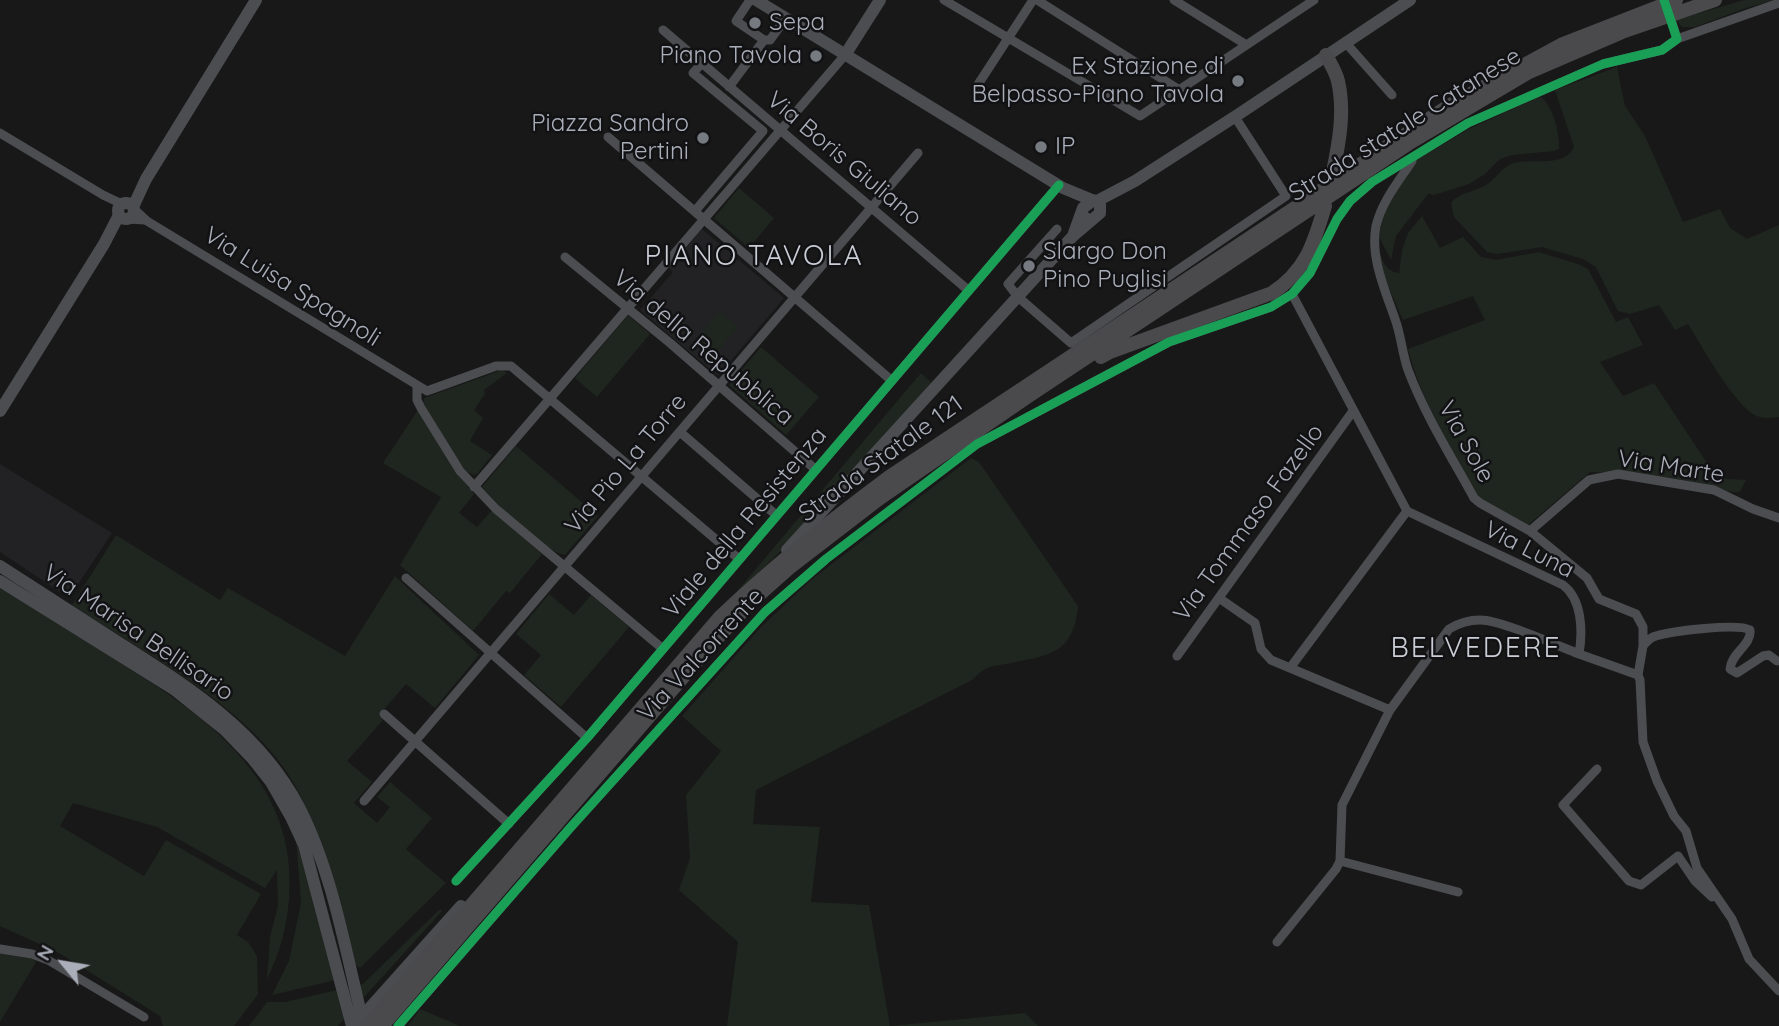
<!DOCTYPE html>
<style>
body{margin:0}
#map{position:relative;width:1779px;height:1026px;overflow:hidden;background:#181818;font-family:Quicksand,sans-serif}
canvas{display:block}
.north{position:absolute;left:28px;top:928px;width:70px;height:70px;-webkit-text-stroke:5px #121214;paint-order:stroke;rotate:300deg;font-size:19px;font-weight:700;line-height:28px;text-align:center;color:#a9aeb9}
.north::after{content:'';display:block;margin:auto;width:24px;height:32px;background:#a9aeb9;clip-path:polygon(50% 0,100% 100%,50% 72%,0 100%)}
</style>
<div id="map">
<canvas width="1779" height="1026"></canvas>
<div class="north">N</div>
</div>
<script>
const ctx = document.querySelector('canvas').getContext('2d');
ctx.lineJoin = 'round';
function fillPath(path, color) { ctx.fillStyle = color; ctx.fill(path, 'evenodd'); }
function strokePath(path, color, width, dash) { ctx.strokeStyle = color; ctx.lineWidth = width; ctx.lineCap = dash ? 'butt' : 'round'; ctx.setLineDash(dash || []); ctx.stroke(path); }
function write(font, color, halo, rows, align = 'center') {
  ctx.font = font + ' Quicksand,sans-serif'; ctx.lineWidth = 5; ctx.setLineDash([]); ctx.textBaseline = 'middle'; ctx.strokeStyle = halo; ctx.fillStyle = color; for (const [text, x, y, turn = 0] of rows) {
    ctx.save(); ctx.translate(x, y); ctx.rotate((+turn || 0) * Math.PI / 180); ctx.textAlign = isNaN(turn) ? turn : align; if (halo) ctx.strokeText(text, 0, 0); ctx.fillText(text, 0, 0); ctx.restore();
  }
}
fillPath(new Path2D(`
 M702 229 784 298 718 376 640 310 673 272 669 268Z
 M0 464 112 533 69 598 0 552Z`), '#222224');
fillPath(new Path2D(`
 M1744 0H1775L1746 8 1695 27H1682L1676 20Z
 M1617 67 1625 106 1645 136 1683 222 1720 209 1730 228 1747 239 1779 225V417C1772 418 1764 419 1757 416 1736 408 1701 345 1688 324L1675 330 1659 305 1630 314 1618 311 1596 267 1583 259 1542 247 1498 254 1487 252 1454 217 1451 203C1461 191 1477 192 1489 183 1498 176 1503 166 1514 163 1533 158 1565 168 1574 147L1555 90Z
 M1540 96C1553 106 1560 133 1559 149L1554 151 1512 155 1500 159 1485 174 1469 184 1434 195 1428 194 1396 236 1391 260 1379 237 1382 219 1387 206 1416 160 1469 129Z
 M739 188 774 218 749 248 714 218Z
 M1422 216 1440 248 1463 237 1481 257 1496 260 1539 252 1578 264 1588 269 1616 322 1628 317 1643 345 1600 362 1623 396 1654 383 1709 466 1726 479 1746 480 1740 492C1728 494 1721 487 1709 485 1672 477 1628 472 1590 472L1528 525 1482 500 1475 492C1450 446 1421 400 1408 349L1485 320 1473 296 1403 320 1381 270 1378 249C1383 261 1385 271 1399 273L1402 250 1408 233Z
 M720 311 738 327 715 355 696 339Z
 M628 315 650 334 597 397 575 378Z
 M761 347 819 397 786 435 729 385Z
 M502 370 507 373 484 390 485 394 474 410 483 418 470 441 492 455 478 473 474 475 466 471C455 456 422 415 424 398Z
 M921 373 932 383 786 546 728 602Z
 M418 410 459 475 474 494 459 513 477 527 492 510 542 554 510 593 506 591 473 631 400 565 441 497 383 463Z
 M516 446 598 516 565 555C542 551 498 505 482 487Z
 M971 458 979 462 1078 606C1073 656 1048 655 1006 664 999 665 991 666 985 669 980 672 976 676 972 680L756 790 753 824 820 827 811 902 869 905 890 1026 1025 1013 1038 1026H727L738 942 679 890 690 858 686 795 721 751 682 716 761 627 812 579Z
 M116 535 220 600 228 588 345 656 395 576 479 655 435 708 406 684 379 715 383 720 347 761 372 782 354 803 377 823 390 807 377 797 390 782 432 818 406 849 446 883 360 968 355 964C345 930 334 897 324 863 314 832 306 801 288 774 243 704 141 651 72 605Z
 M0 588C36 610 73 633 109 656 200 712 299 777 289 898 287 927 280 953 267 979L270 937 278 906 277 870 265 888 157 827 73 803 60 826 144 876 166 840 261 894 237 935 248 942 257 956 258 994 234 1026H163L160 1016 59 953 0 926Z
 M549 594 574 615 591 595 629 627 561 707 524 675 541 655 516 634Z
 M296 839 336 980 272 995 289 961 301 903Z
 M440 909 442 911 338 1026H249L267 1002H285L363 984Z
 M0 953 33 959 36 962 0 1022Z
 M420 1009 460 1026H408Z`), '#1e261f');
strokePath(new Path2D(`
 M750 0 736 21 764 40
 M944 0 1140 116 1314 0
 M1037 0 1178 89
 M1174 0 1245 44
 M1671 19 1677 39
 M663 30 968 290
 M1345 42 1392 95
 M977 86 1033 0
 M729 87 764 40H770L786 18
 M0 133 103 195 122 204
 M608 137 891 380
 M1412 161C1399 181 1382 201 1376 226 1370 257 1385 290 1395 319 1401 335 1402 353 1408 370 1425 415 1451 456 1474 498L1480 503 1530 531 1587 578 1599 599 1636 614 1643 627V646L1638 675
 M134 209 147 221 427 391 496 366H511L739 559
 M695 211 763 131 693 73 702 63
 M128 219 145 220
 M1057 229 1008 284 1018 297 1071 343 1286 196 1235 117
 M565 257 670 343 815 469
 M1292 294 1407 511 1563 585C1582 599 1583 631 1579 654L1638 675 1640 680 1643 742 1657 781 1674 816 1686 831 1697 868 1732 919 1749 959 1779 991
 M417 387V400L421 408 460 471 496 509 663 649
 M680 432 776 515
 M474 487 845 55
 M1530 531 1589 480 1618 474 1714 490 1753 509 1779 518
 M406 578 587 738
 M1219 598 1255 623 1261 649 1271 660 1390 710
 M1643 646C1647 641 1651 637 1656 636 1672 631 1738 623 1750 630 1752 645 1731 653 1730 669L1737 673 1763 656 1769 655 1777 661
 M1177 656 1353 411
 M1290 668 1407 511
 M384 714 509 824
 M1597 769 1563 805 1629 881 1641 885 1678 856 1695 881 1712 897
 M364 801 918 153
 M1340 861 1458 892
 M456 881 587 738 1059 185
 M1277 942 1336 869 1340 861 1342 805 1390 710 1449 629C1459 623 1468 620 1480 620 1501 620 1556 645 1579 654
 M0 949 32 954 48 960 144 1017
 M398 1026 570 828 765 612 826 559 977 444 1169 342 1271 307 1292 294 1310 273 1337 219 1350 201 1372 182 1468 123 1603 64 1662 50 1677 39 1779 3`), '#4c4d51', 9);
strokePath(new Path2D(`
 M756 0 1063 188 1092 200
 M845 55 880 0
 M1097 201 1135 181 1239 114 1410 0
 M118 211a8 8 0 1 1 16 0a8 8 0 1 1-16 0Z
 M133 207 146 179 256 0
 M1074 233 1083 208 1093 200 1100 204V213L1093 219 1088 220 1082 215
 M0 411 104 244 119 215
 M787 550 1073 236 1093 219`), '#4c4d51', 12);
strokePath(new Path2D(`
 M0 566C40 592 81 618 121 644 190 688 260 732 299 807 333 873 346 954 364 1026
 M0 581 175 690 225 730 252 758 271 782 291 817 304 845 352 1026
 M359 1020 461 906`), '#4b4c50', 12);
strokePath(new Path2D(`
 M1326 55C1330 63 1336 72 1338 81 1345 111 1339 143 1333 172
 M1101 357 1110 352 1272 293C1306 271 1314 243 1325 206
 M367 1026 720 617C773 566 830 521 889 477L1447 107 1563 44 1676 0
 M382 1026 709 647 753 600 789 568 880 498 1027 397 1411 142 1529 72 1622 32 1715 0`), '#4a4a4d', 14);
strokePath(new Path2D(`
 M456 881 587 738 1059 185
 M398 1026 570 828 765 612 826 559 977 444 1169 342 1271 307 1292 294 1310 273 1337 219 1350 201 1372 182 1468 123 1603 64 1662 50 1677 39 1664 0`), '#1a9f57', 9);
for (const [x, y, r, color] of [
 [755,23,7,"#767a81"],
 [816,56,7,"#767a81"],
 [1238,81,7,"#767a81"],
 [703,138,7,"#767a81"],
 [1041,147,7,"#767a81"],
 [1029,266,7,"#767a81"]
]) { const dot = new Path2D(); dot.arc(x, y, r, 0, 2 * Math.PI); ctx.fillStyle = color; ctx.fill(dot); strokePath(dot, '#121214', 2.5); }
write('24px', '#a9aeb9', '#121214', [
 ["Sepa",769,23],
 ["Piano Tavola",802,56,"right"],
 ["Ex Stazione di",1224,67,"right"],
 ["Belpasso-Piano Tavola",1224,95,"right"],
 ["Piazza Sandro",689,124,"right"],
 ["Pertini",689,152,"right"],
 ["IP",1055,147],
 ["Slargo Don",1043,252],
 ["Pino Puglisi",1043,280]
], 'left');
write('24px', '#a9aeb9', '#121214', [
 ["Strada statale Catanese",1405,125,-32],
 ["Via Boris Giuliano",844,159,40],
 ["Via Luisa Spagnoli",292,287,32],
 ["Via della Repubblica",703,348,40],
 ["Via Sole",1466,442,61],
 ["Strada Statale 121",881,459,-36],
 ["Via Pio La Torre",626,464,-50],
 ["Via Marte",1671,467,9],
 ["Viale della Resistenza",745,523,-50],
 ["Via Tommaso Fazello",1249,523,-54],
 ["Via Luna",1529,550,27],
 ["Via Marisa Bellisario",138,633,34],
 ["Via Valcorrente",701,655,-47]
]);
ctx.letterSpacing = '2px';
write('28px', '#cacdd5', '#121214', [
 ["PIANO TAVOLA",754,257],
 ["BELVEDERE",1476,649]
]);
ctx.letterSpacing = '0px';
</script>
